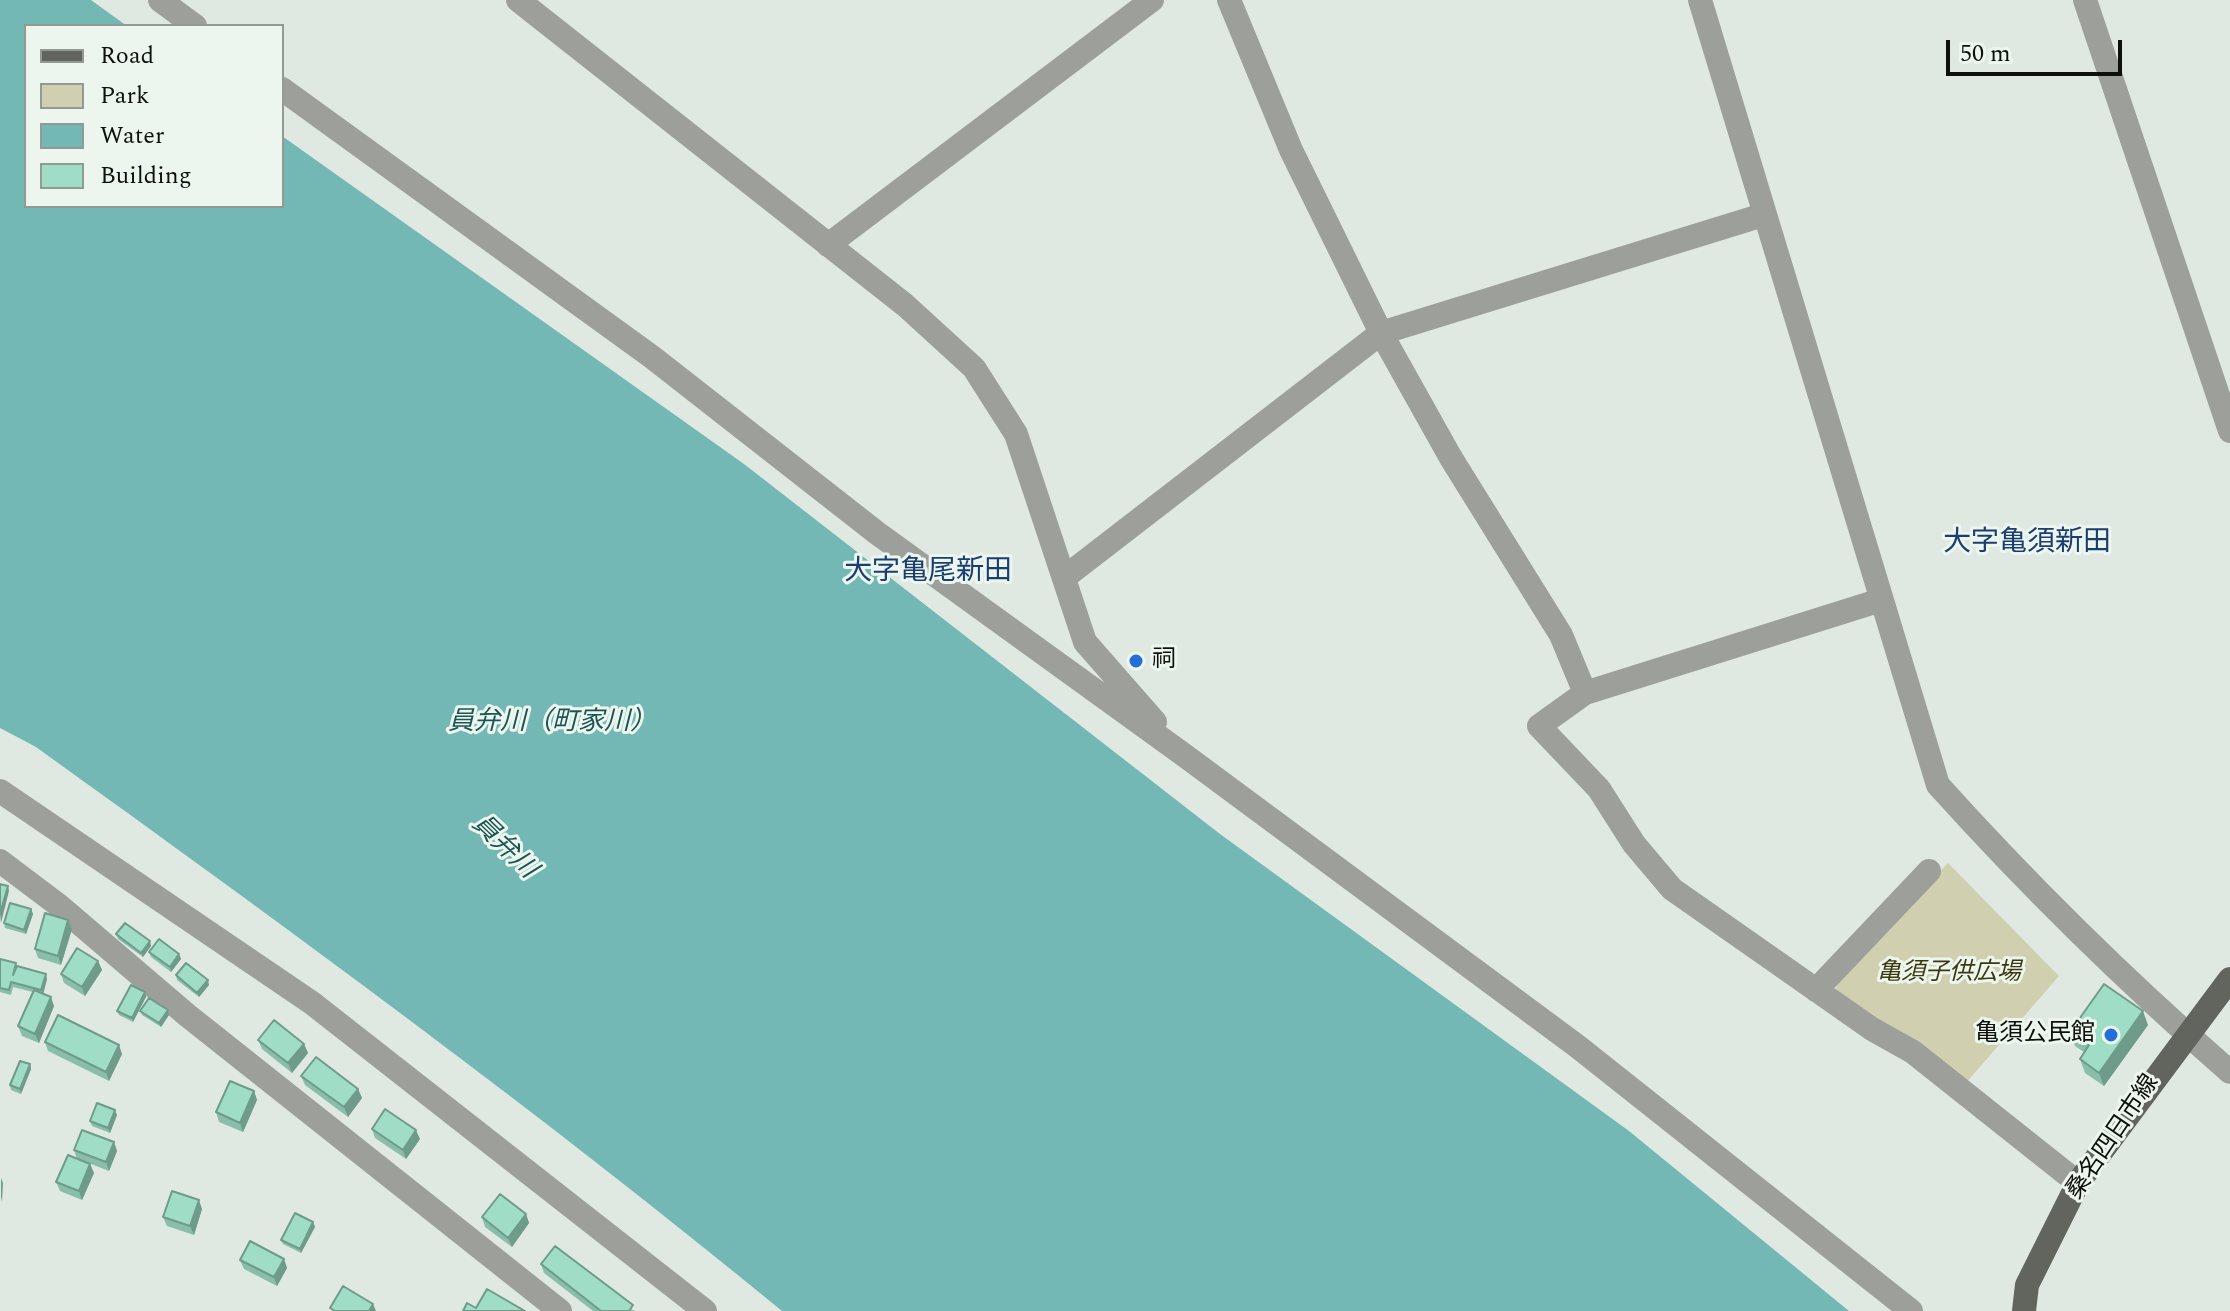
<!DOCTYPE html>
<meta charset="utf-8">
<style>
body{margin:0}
#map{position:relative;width:2230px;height:1311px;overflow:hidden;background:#e0e9e1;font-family:Spectral,serif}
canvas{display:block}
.legend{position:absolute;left:24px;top:24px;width:260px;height:184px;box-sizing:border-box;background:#edf6ee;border:2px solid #939a94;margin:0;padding:10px 14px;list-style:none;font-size:24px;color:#0d100d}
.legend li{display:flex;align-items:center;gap:16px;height:40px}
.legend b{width:40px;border:2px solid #939a94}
.scale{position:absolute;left:1946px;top:40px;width:176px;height:36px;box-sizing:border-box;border:4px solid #0d100d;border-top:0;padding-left:10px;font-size:24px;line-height:28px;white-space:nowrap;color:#0d100d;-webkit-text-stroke:6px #edf6ee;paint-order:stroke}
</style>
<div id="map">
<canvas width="2230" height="1311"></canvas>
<ul class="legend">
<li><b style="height:10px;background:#62655e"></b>Road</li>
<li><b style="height:22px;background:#d0cfaf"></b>Park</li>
<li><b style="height:22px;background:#73b8b5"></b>Water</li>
<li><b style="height:22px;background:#9fddc7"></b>Building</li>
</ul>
<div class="scale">50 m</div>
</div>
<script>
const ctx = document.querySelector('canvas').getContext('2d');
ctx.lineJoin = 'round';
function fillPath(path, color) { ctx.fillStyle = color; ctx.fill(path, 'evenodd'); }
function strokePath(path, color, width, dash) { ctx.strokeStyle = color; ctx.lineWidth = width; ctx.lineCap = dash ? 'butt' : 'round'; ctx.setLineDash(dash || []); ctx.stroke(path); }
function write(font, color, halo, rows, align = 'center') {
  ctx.font = font + ' Spectral,"Noto Sans JP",serif'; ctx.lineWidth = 6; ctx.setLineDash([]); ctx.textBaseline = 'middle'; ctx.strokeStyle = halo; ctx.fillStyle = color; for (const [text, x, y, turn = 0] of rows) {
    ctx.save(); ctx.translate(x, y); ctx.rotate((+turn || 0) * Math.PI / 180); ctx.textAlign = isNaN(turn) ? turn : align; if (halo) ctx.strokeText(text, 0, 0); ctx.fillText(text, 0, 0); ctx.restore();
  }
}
fillPath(new Path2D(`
 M1948 863 2059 976 1965 1084 1837 997 1836 980Z`), '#d0cfaf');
fillPath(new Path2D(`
 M0 0H91L127 26H26V206H282V136L744 464 1220 834 1629 1131 1849 1311H782C541 1113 289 929 36 747L0 728Z`), '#73b8b5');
strokePath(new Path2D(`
 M160 0 195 26
 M518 0 905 305 974 368 1016 434 1085 642 1155 722
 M1229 0 1291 150 1381 333 1451 458 1561 635 1585 693
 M1700 0 1938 785C2029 886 2128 983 2230 1072
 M2085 0 2230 431
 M282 89 652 357 877 533 1184 755 1577 1046 1911 1311
 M828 245 1152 0
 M1065 577 1381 333 1763 215
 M1881 600 1585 693 1539 726 1599 789 1634 844 1672 889 1872 1029 1913 1052 2078 1183
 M0 791 312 1003 705 1311
 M0 861 57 904 187 1015 560 1311
 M1816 990 1929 871`), '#9d9f9b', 24);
strokePath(new Path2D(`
 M2024 1311 2027 1285 2078 1183 2230 979`), '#62655e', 24);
fillPath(new Path2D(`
 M31 909 33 914 26 934 5 928 4 923Z
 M68 920 72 929 61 965 38 958 35 949Z
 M116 934 150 941 151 946 143 957 118 939Z
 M149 952 179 954 181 959 171 972 151 957Z
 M0 959 47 979 43 994 54 1006 39 1043 22 1036 18 1026 33 992 13 987 11 995 0 992Z
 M98 961 102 970 85 996 64 983 61 974Z
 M176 975 209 985 199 997 177 980Z
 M145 992 146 997 133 1022 119 1015 117 1011Z
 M168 1010 169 1015 161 1027 142 1015 140 1011Z
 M2148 1025 2104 1086 2085 1073 2080 1059 2084 1052 2075 1046 2070 1032Z
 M258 1040 304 1044 308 1053 292 1073 262 1049Z
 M45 1042 122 1054 109 1081 48 1051Z
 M30 1064 31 1069 21 1094 11 1090 10 1085Z
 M301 1076 358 1089 362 1098 348 1117 305 1085Z
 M254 1091 257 1100 243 1132 219 1122 216 1112Z
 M117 1115 110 1133 92 1126 90 1121Z
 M372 1129 420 1139 406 1159 375 1138Z
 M114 1142 117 1151 109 1171 86 1162 90 1164 94 1173 82 1200 60 1191 56 1182 77 1159 74 1150Z
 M202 1209 194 1235 167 1226 163 1217Z
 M526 1214 529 1223 512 1247 485 1227 482 1217Z
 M313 1222 315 1227 301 1253 283 1244 281 1240Z
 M284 1259 287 1268 277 1286 244 1269 240 1260Z
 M541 1264 635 1311H593L544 1273Z`), '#89beab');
fillPath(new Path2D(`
 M8 886 9 891 1 923 0 914Z
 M31 909 33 914 26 934 24 930Z
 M68 920 72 929 61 965 58 956Z
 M150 941 151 946 143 957 141 953Z
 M179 954 181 959 171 972 170 967Z
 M98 961 102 970 85 996 82 987Z
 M46 974 47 979 43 995 41 990Z
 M208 980 209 985 199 997 197 993Z
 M145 992 146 997 133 1022 132 1018Z
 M51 997 54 1006 39 1043 35 1034Z
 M168 1010 169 1015 161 1027 159 1023Z
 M2143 1011 2148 1025 2104 1086 2099 1073Z
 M304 1044 308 1053 292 1073 288 1063Z
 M119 1045 122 1054 109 1081 106 1072Z
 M30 1064 31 1069 21 1094 20 1089Z
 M358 1089 362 1098 348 1117 344 1107Z
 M254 1091 257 1100 243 1132 240 1123Z
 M115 1110 117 1115 110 1133 108 1128Z
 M416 1130 420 1139 406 1159 403 1150Z
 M114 1142 117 1151 109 1171 106 1162Z
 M90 1164 94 1173 82 1200 79 1191Z
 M1 1178 3 1183 2 1202 1 1197Z
 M199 1200 202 1209 194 1235 190 1226Z
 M526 1214 529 1223 512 1247 508 1238Z
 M313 1222 315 1227 301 1253 300 1249Z
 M284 1259 287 1268 277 1286 274 1277Z
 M373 1304 376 1311H369Z`), '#6f9b8b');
const building = new Path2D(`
 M0 884 8 886 0 914Z
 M10 903 31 909 24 930 4 923Z
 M45 913 68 920 58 956 35 949Z
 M125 923 150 941 141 953 116 934Z
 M159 939 179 954 170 967 149 952Z
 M77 948 98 961 82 987 61 974Z
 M0 959 16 963 13 975 17 966 46 974 41 990 11 982 9 990 0 988Z
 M186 963 208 980 197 993 176 975Z
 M2104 984 2143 1011 2099 1073 2080 1059 2089 1045 2070 1032Z
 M131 985 145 992 132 1018 117 1011Z
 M34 990 51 997 35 1034 18 1026Z
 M149 998 168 1010 159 1023 140 1011Z
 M58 1015 119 1045 106 1072 45 1042Z
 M274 1020 304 1044 288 1063 258 1040Z
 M316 1057 358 1089 344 1107 301 1076Z
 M20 1061 30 1064 20 1089 10 1085Z
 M230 1081 254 1091 240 1123 216 1112Z
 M97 1103 115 1110 108 1128 90 1121Z
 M385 1109 416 1130 403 1150 372 1129Z
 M82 1130 114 1142 106 1162 74 1150Z
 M68 1155 90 1164 79 1191 56 1182Z
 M172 1191 199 1200 190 1226 163 1217Z
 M500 1194 526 1214 508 1238 482 1217Z
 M295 1213 313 1222 300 1249 281 1240Z
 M250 1241 284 1259 274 1277 240 1260Z
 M555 1246 633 1305 629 1311H601L541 1264Z
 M343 1286 373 1304 369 1311H335L330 1308Z
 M487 1289 525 1311H463L467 1303 476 1308Z`);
fillPath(building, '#9fddc7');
strokePath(building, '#6f9b8b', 2);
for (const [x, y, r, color] of [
 [1136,661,8,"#256eda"],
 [2111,1035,8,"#256eda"]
]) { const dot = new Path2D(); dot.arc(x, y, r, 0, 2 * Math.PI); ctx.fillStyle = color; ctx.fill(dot); strokePath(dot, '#edf6ee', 3); }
write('24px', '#0d100d', '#edf6ee', [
 ["祠",1152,661],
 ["亀須公民館",2095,1035,"right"]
], 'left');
write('italic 24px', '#3c390f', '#edf6ee', [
 ["亀須子供広場",1949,974]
]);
write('24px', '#0d100d', '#edf6ee', [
 ["桑名四日市線",2114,1138,-56]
]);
write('italic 26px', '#1b5655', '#edf6ee', [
 ["員弁川（町家川）",552,724],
 ["員弁川",503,848,44]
]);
write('28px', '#1a3d72', '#edf6ee', [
 ["大字亀須新田",2027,545],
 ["大字亀尾新田",928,574]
]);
</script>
